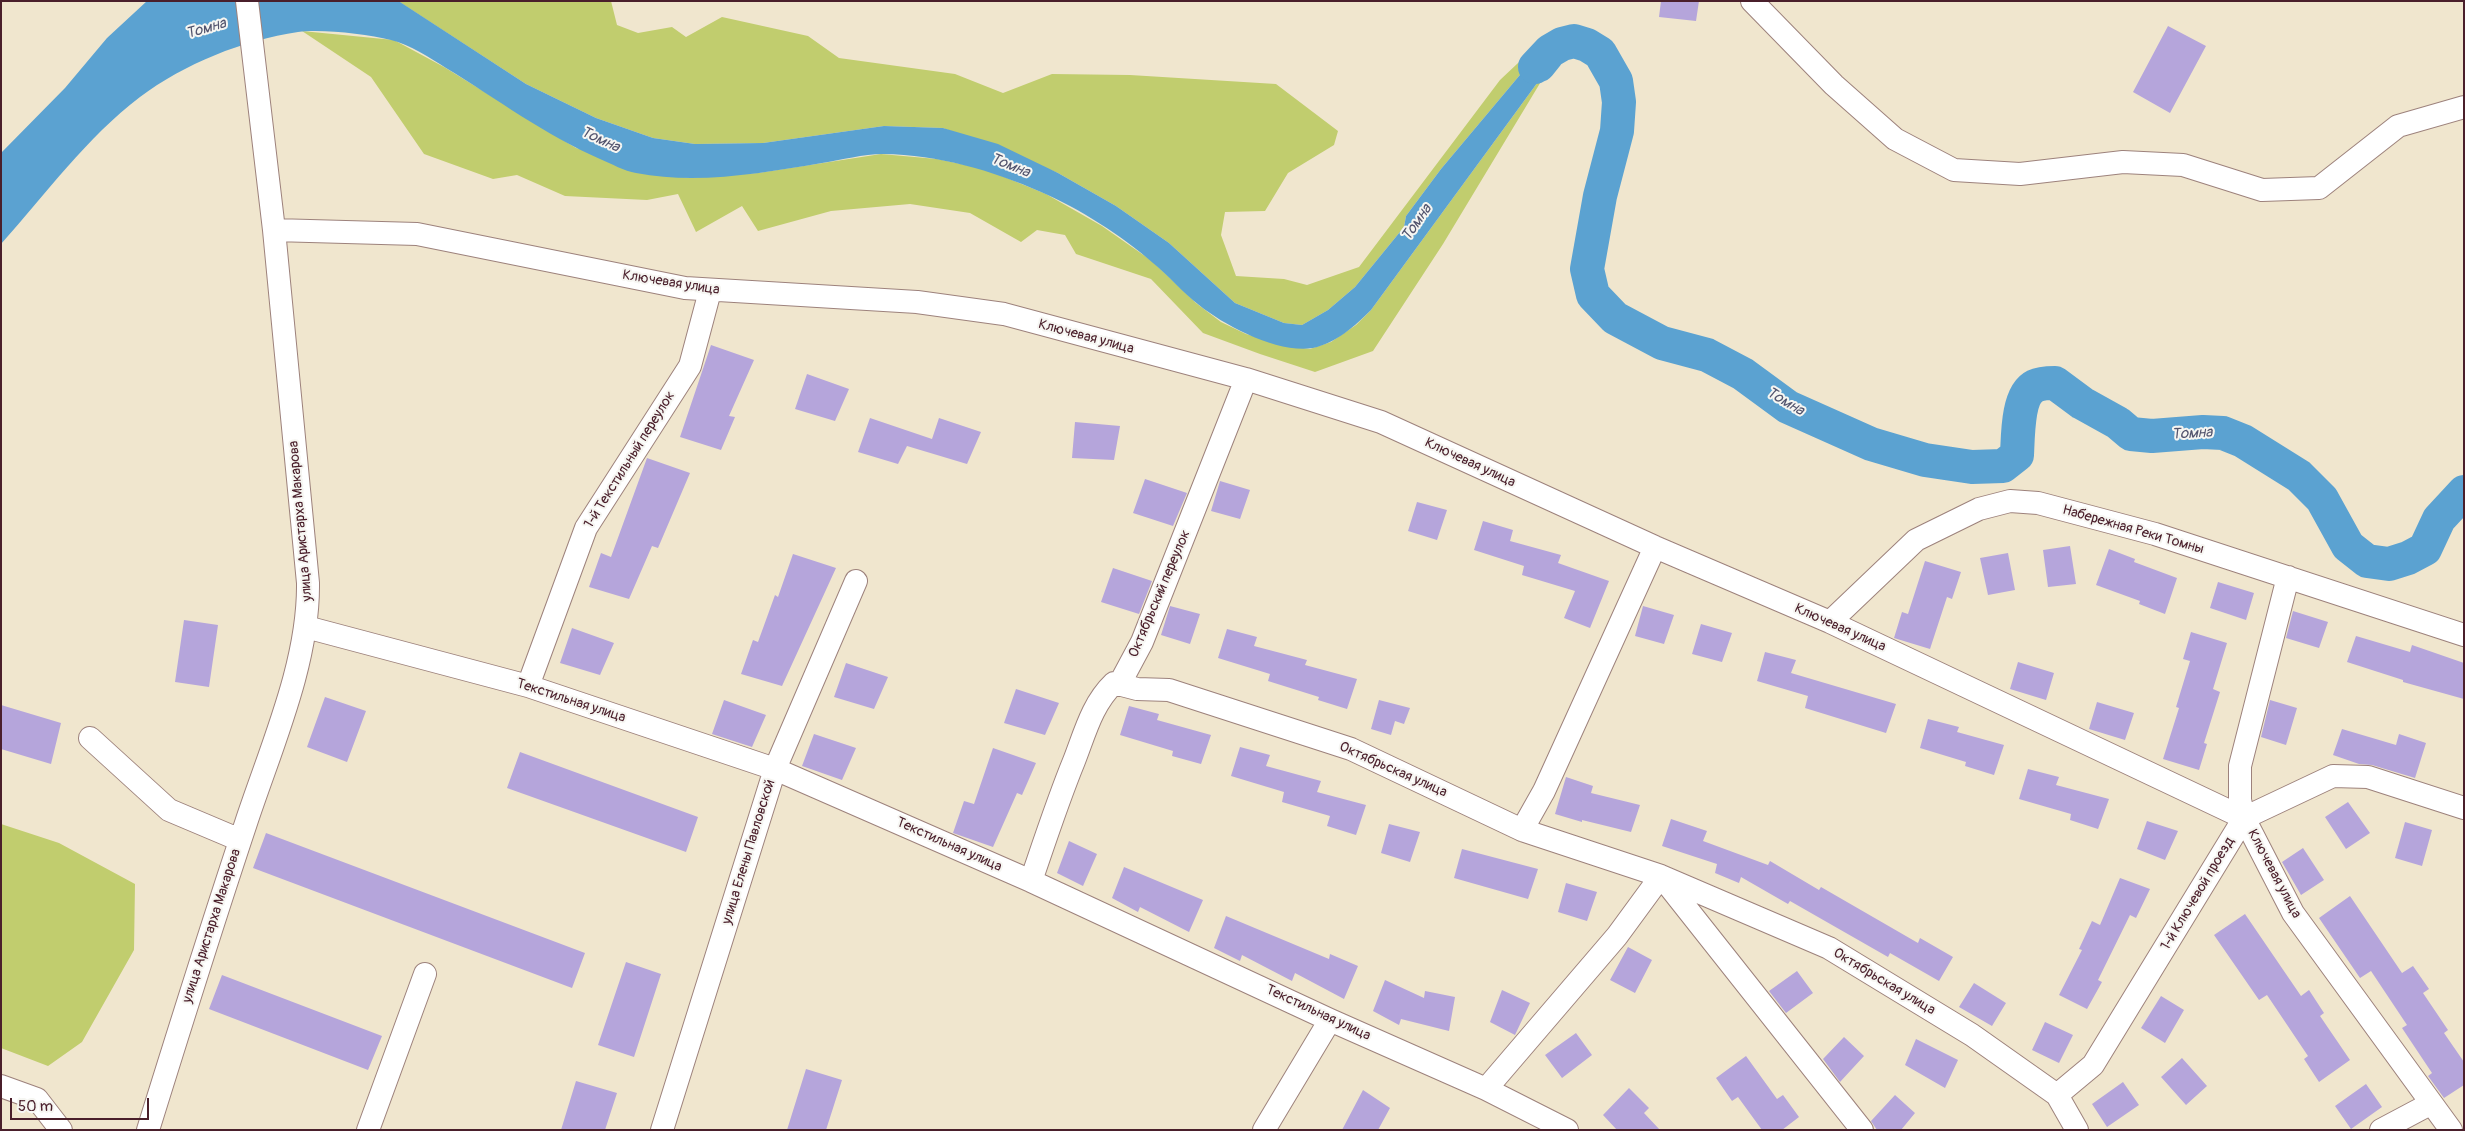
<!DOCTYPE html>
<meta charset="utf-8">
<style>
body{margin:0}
#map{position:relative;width:2465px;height:1131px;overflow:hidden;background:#f0e6ce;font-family:Pangolin,sans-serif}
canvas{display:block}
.frame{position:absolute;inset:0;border:2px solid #4a1f2b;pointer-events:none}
.scale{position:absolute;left:10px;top:1098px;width:139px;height:22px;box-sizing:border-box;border:2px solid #4a1f2b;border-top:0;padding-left:6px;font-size:15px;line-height:18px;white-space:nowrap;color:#4a1f2b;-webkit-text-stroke:4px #f6f6f2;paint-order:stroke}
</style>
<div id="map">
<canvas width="2465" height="1131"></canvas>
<div class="frame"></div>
<div class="scale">50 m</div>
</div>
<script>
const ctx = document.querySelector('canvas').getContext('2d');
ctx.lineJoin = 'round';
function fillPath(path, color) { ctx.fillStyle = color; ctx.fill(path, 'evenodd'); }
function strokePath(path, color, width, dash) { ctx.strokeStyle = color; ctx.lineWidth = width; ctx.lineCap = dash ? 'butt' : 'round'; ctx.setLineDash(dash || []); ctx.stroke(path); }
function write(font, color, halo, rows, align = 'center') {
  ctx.font = font + ' Pangolin,sans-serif'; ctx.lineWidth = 4; ctx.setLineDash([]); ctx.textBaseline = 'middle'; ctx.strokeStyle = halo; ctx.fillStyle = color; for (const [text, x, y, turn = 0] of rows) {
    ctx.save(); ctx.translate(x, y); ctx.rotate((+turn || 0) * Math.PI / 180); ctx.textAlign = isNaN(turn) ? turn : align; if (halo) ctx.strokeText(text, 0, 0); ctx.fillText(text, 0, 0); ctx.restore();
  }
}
fillPath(new Path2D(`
 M398 1H611L617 25 638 33 672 27 686 37 722 17 808 36 839 58 955 74 1003 93 1052 74 1130 75 1276 84 1338 131 1334 145 1288 173 1265 211 1225 212 1221 235 1236 276 1284 279 1307 285 1359 267 1500 80 1535 47 1540 51 1441 169 1406 216 1404 227 1355 287 1328 310 1302 325 1284 323 1235 303 1169 243 1116 206 1058 173 943 128 884 126 763 143 695 144 653 138 596 118 526 84Z
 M302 31 394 40 444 67 576 148 687 178 758 173 881 154 937 159 985 169 1046 194 1102 226 1152 261 1196 303 1221 322 1246 334 1284 345 1310 349 1331 342 1356 325 1371 310 1554 60 1443 244 1373 351 1315 372 1260 354 1203 333 1151 279 1076 254 1065 235 1037 230 1021 242 970 213 910 204 831 211 758 231 742 206 696 232 678 194 647 200 565 196 517 175 493 179 424 154 371 77Z
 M1 824 59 843 135 884 134 950 82 1042 48 1066 1 1048Z`), '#c1cd6e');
fillPath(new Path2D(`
 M147 1 400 2 526 84 596 118 653 138 695 144 763 143 884 126 943 128 998 144 1058 173 1116 206 1169 243 1235 303 1284 323 1302 325 1328 310 1355 287 1404 227 1406 216 1441 169 1540 51 1554 60 1371 310C1355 326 1336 343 1313 348 1279 354 1225 326 1199 305 1182 292 1169 276 1153 263 1121 235 1080 209 1041 192 991 170 939 155 883 154 863 154 842 160 822 163 762 173 697 185 636 173 624 171 612 164 600 159 545 135 497 99 446 68 430 58 409 44 391 40 366 34 323 29 298 32 243 40 184 64 140 97 87 137 46 194 1 244V153L65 88 107 38Z`), '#5ba2d1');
strokePath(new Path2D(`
 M1539 65 1547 55 1535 67 1550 51 1562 44 1574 41 1587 45 1600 53 1616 81 1619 102 1617 131 1600 196 1587 269 1593 295 1615 318 1662 343 1707 355 1743 374 1788 407 1871 444 1925 460 1972 467 2003 466 2017 455C2018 438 2017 395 2035 386 2041 383 2049 383 2055 383L2082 403 2118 423 2131 434 2152 436 2203 432 2223 433 2243 441 2299 476 2322 499 2348 546 2367 561 2389 564 2408 558 2425 549 2439 519 2464 492`), '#5ba2d1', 34);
fillPath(new Path2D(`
 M1661 1H1699L1696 21 1659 17Z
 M2168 26 2206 46 2170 113 2133 92Z
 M711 345 754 360 729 416 735 417 721 450 680 437Z
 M807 374 849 389 835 421 795 409Z
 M870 418 932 439 939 418 981 432 967 464 907 446 898 464 858 452Z
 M1075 422 1120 426 1114 460 1072 458Z
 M647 458 690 473 658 548 652 546 629 599 589 587 601 553 611 557Z
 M1145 479 1187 493 1173 526 1133 513Z
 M1220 481 1250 490 1240 519 1211 511Z
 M1417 502 1447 510 1437 540 1408 531Z
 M1483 521 1513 530 1510 541 1561 555 1558 563 1609 581 1590 628 1564 618 1575 591 1522 575 1524 566 1474 550Z
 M2070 546 2076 584 2048 587 2043 550Z
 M2109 549 2135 559 2134 562 2177 578 2165 614 2139 604 2140 601 2096 585Z
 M2008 553 2015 590 1988 595 1980 558Z
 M793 554 836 568 782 686 741 674 753 640 758 642 775 595 778 597Z
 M1925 561 1961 572 1952 599 1947 597 1930 649 1894 638 1902 612 1908 614Z
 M1113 568 1152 581 1139 614 1101 602Z
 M2218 582 2254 593 2246 620 2210 608Z
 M1170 606 1200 614 1190 644 1161 635Z
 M1643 606 1674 615 1664 644 1635 636Z
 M2293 611 2328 622 2319 648 2286 638Z
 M184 620 218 625 209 687 175 682Z
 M1701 624 1732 633 1722 662 1692 654Z
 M572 628 614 643 600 675 560 663Z
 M1227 629 1257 637 1254 646 1307 660 1305 665 1357 679 1347 709 1318 700 1319 697 1268 681 1270 674 1218 658Z
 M2191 632 2227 643 2213 689 2220 692 2204 743 2207 744 2199 770 2163 759 2179 708 2176 707 2190 661 2183 659Z
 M2356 636 2410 652 2412 645 2464 663V699L2403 682V680L2347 662Z
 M1765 652 1796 660 1791 673 1896 704 1886 733 1805 708 1808 696 1757 681Z
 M2018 662 2054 673 2046 700 2010 689Z
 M846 663 888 677 874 709 834 697Z
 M1016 689 1059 703 1045 735 1004 723Z
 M325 697 366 711 347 762 307 747Z
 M724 700 766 715 752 747 712 734Z
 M1379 700 1410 708 1404 724 1395 721 1391 735 1371 729Z
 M2270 700 2297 708 2286 745 2261 737Z
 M2097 702 2134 713 2125 740 2089 729Z
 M1 705 61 723 51 764 1 749Z
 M1129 706 1159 714 1157 720 1211 735 1201 764 1172 756 1173 751 1120 735Z
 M1928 719 1959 727 1957 732 2004 745 1994 775 1965 766 1966 762 1920 748Z
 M2342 729 2396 745 2399 734 2426 743 2415 778 2372 765 2359 764 2333 755Z
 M814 734 856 748 842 780 802 766Z
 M1240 747 1270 755 1266 766 1321 781 1317 792 1366 805 1356 835 1327 826 1330 816 1282 802 1284 792 1231 776Z
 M993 748 1036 763 1022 795 1017 793 993 847 953 833 964 801 974 804Z
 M520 752 698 817 686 852 507 788Z
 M2028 769 2059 777 2056 785 2109 799 2098 829 2070 820 2071 814 2019 799Z
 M1566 777 1593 786 1591 793 1640 805 1631 832 1582 820V822L1555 814Z
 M2348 802 2370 833 2346 849 2325 817Z
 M1671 819 1707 831 1703 841 1768 865 1770 861 1819 890 1821 887 1918 943 1920 938 1953 957 1939 981 1890 953 1888 957 1790 901 1788 904 1741 877 1739 883 1715 873 1717 864 1662 846Z
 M2147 821 2178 831 2165 860 2137 849Z
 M2405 822 2432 830 2422 866 2395 858Z
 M1389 824 1420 832 1410 862 1381 853Z
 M266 833 585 953 572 988 253 868Z
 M1069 841 1097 854 1083 886 1057 873Z
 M2303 848 2324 880 2301 895 2282 862Z
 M1462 849 1538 869 1528 899 1454 878Z
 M1124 867 1203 900 1189 932 1140 907 1138 912 1112 898Z
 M2120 878 2150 889 2136 918 2130 915 2098 980 2102 982 2087 1009 2059 995 2082 950 2079 949 2092 921 2100 925Z
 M1566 883 1597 892 1587 921 1558 912Z
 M2350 896 2402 973 2413 966 2429 989 2423 993 2448 1030 2444 1033 2464 1062V1085L2444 1098 2428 1076 2432 1073 2402 1028 2407 1025 2371 971 2360 978 2319 918Z
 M2245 914 2301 996 2309 990 2324 1013 2320 1016 2350 1060 2319 1082 2304 1059 2308 1056 2267 995 2259 1000 2214 935Z
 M1226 916 1329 959 1330 954 1358 966 1344 999 1295 973 1292 981 1242 955 1240 961 1214 948Z
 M1628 947 1652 960 1635 993 1610 980Z
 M626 962 661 974 634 1057 598 1045Z
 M1797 971 1813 993 1786 1013 1769 991Z
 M222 975 382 1036 368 1070 209 1009Z
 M1385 980 1424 998 1425 991 1455 997 1449 1031 1401 1019 1399 1025 1373 1011Z
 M1974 983 2006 1003 1992 1026 1959 1007Z
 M1502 990 1530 1003 1515 1035 1490 1022Z
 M2161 996 2184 1010 2165 1043 2141 1028Z
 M2045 1022 2073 1035 2059 1063 2032 1050Z
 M1576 1033 1592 1055 1562 1078 1545 1055Z
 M1844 1037 1864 1056 1840 1082 1823 1059Z
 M1916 1039 1958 1060 1945 1088 1905 1065Z
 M1746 1056 1777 1099 1783 1095 1799 1117 1782 1130H1762L1738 1097 1732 1101 1716 1078Z
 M2182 1058 2207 1086 2186 1105 2161 1077Z
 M806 1069 842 1080 826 1130H787Z
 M576 1081 617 1093 605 1130H561Z
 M2123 1082 2139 1105 2107 1127 2092 1104Z
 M2366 1084 2382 1107 2351 1129 2335 1106Z
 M1629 1088 1649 1108 1644 1113 1660 1130H1617L1603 1115Z
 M1363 1090 1390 1108 1378 1130H1342Z
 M1895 1095 1915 1113 1901 1130H1877L1871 1121Z`), '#b5a5db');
const minor = new Path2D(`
 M1752 1 1834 85 1895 139 1954 170 2020 174 2123 162 2183 165 2262 190 2319 188 2398 126 2464 107
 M274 230 417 234 685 288 917 302 1004 314 1246 379 1381 422 1655 547 1830 622 2244 818 2293 913 2451 1130
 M1830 622 1916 540 1979 509 2010 501 2038 503 2155 534 2464 635
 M306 627 528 686 775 769 1031 881 1330 1020 1486 1089 1567 1130
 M1119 685 1142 642 1246 379
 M528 686 586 528 690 366 710 291
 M90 738 169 810 240 840
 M2244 818 2333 776 2368 777 2464 808
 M1522 830 1544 791 1655 547
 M1031 881C1045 840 1058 800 1074 761 1085 733 1092 704 1114 683L1137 689 1169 690 1351 749 1522 830 1661 876 1829 948 1972 1035 2057 1095 2077 1130
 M1 1086 37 1099 61 1130
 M1486 1089 1617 936 1661 876 1862 1130
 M2057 1095 2093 1065 2244 818 2240 800V766L2288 577
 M148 1130C180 1027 212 925 246 823 271 747 309 663 308 583L274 230 247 1
 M368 1130 425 974
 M662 1130 775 769 856 581
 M1264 1130 1330 1020
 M2381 1130 2430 1104`);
strokePath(minor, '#9d827c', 24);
strokePath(minor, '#fff', 22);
write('14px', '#4a1f2b', '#f6f6f2', [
 ["Ключевая улица",671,283,9],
 ["Ключевая улица",1086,337,15],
 ["1-й Текстильный переулок",630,460,-58],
 ["Ключевая улица",1470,463,25],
 ["улица Аристарха Макарова",301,521,-95],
 ["Набережная Реки Томны",2133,530,16],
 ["Октябрьский переулок",1160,594,-67],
 ["Ключевая улица",1840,628,24],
 ["Текстильная улица",571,701,18],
 ["Октябрьская улица",1393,770,24],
 ["Текстильная улица",949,845,24],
 ["улица Елены Павловской",749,852,-73],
 ["Ключевая улица",2274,874,62],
 ["1-й Ключевой проезд",2198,894,-59],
 ["улица Аристарха Макарова",212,926,-72],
 ["Октябрьская улица",1884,982,31],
 ["Текстильная улица",1318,1013,25]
]);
write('italic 15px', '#51536d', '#f6f6f2', [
 ["Томна",206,29,-16],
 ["Томна",600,140,25],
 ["Томна",1010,166,22],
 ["Томна",1417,223,-55],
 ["Томна",1785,402,31],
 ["Томна",2192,434,-3]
]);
</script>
